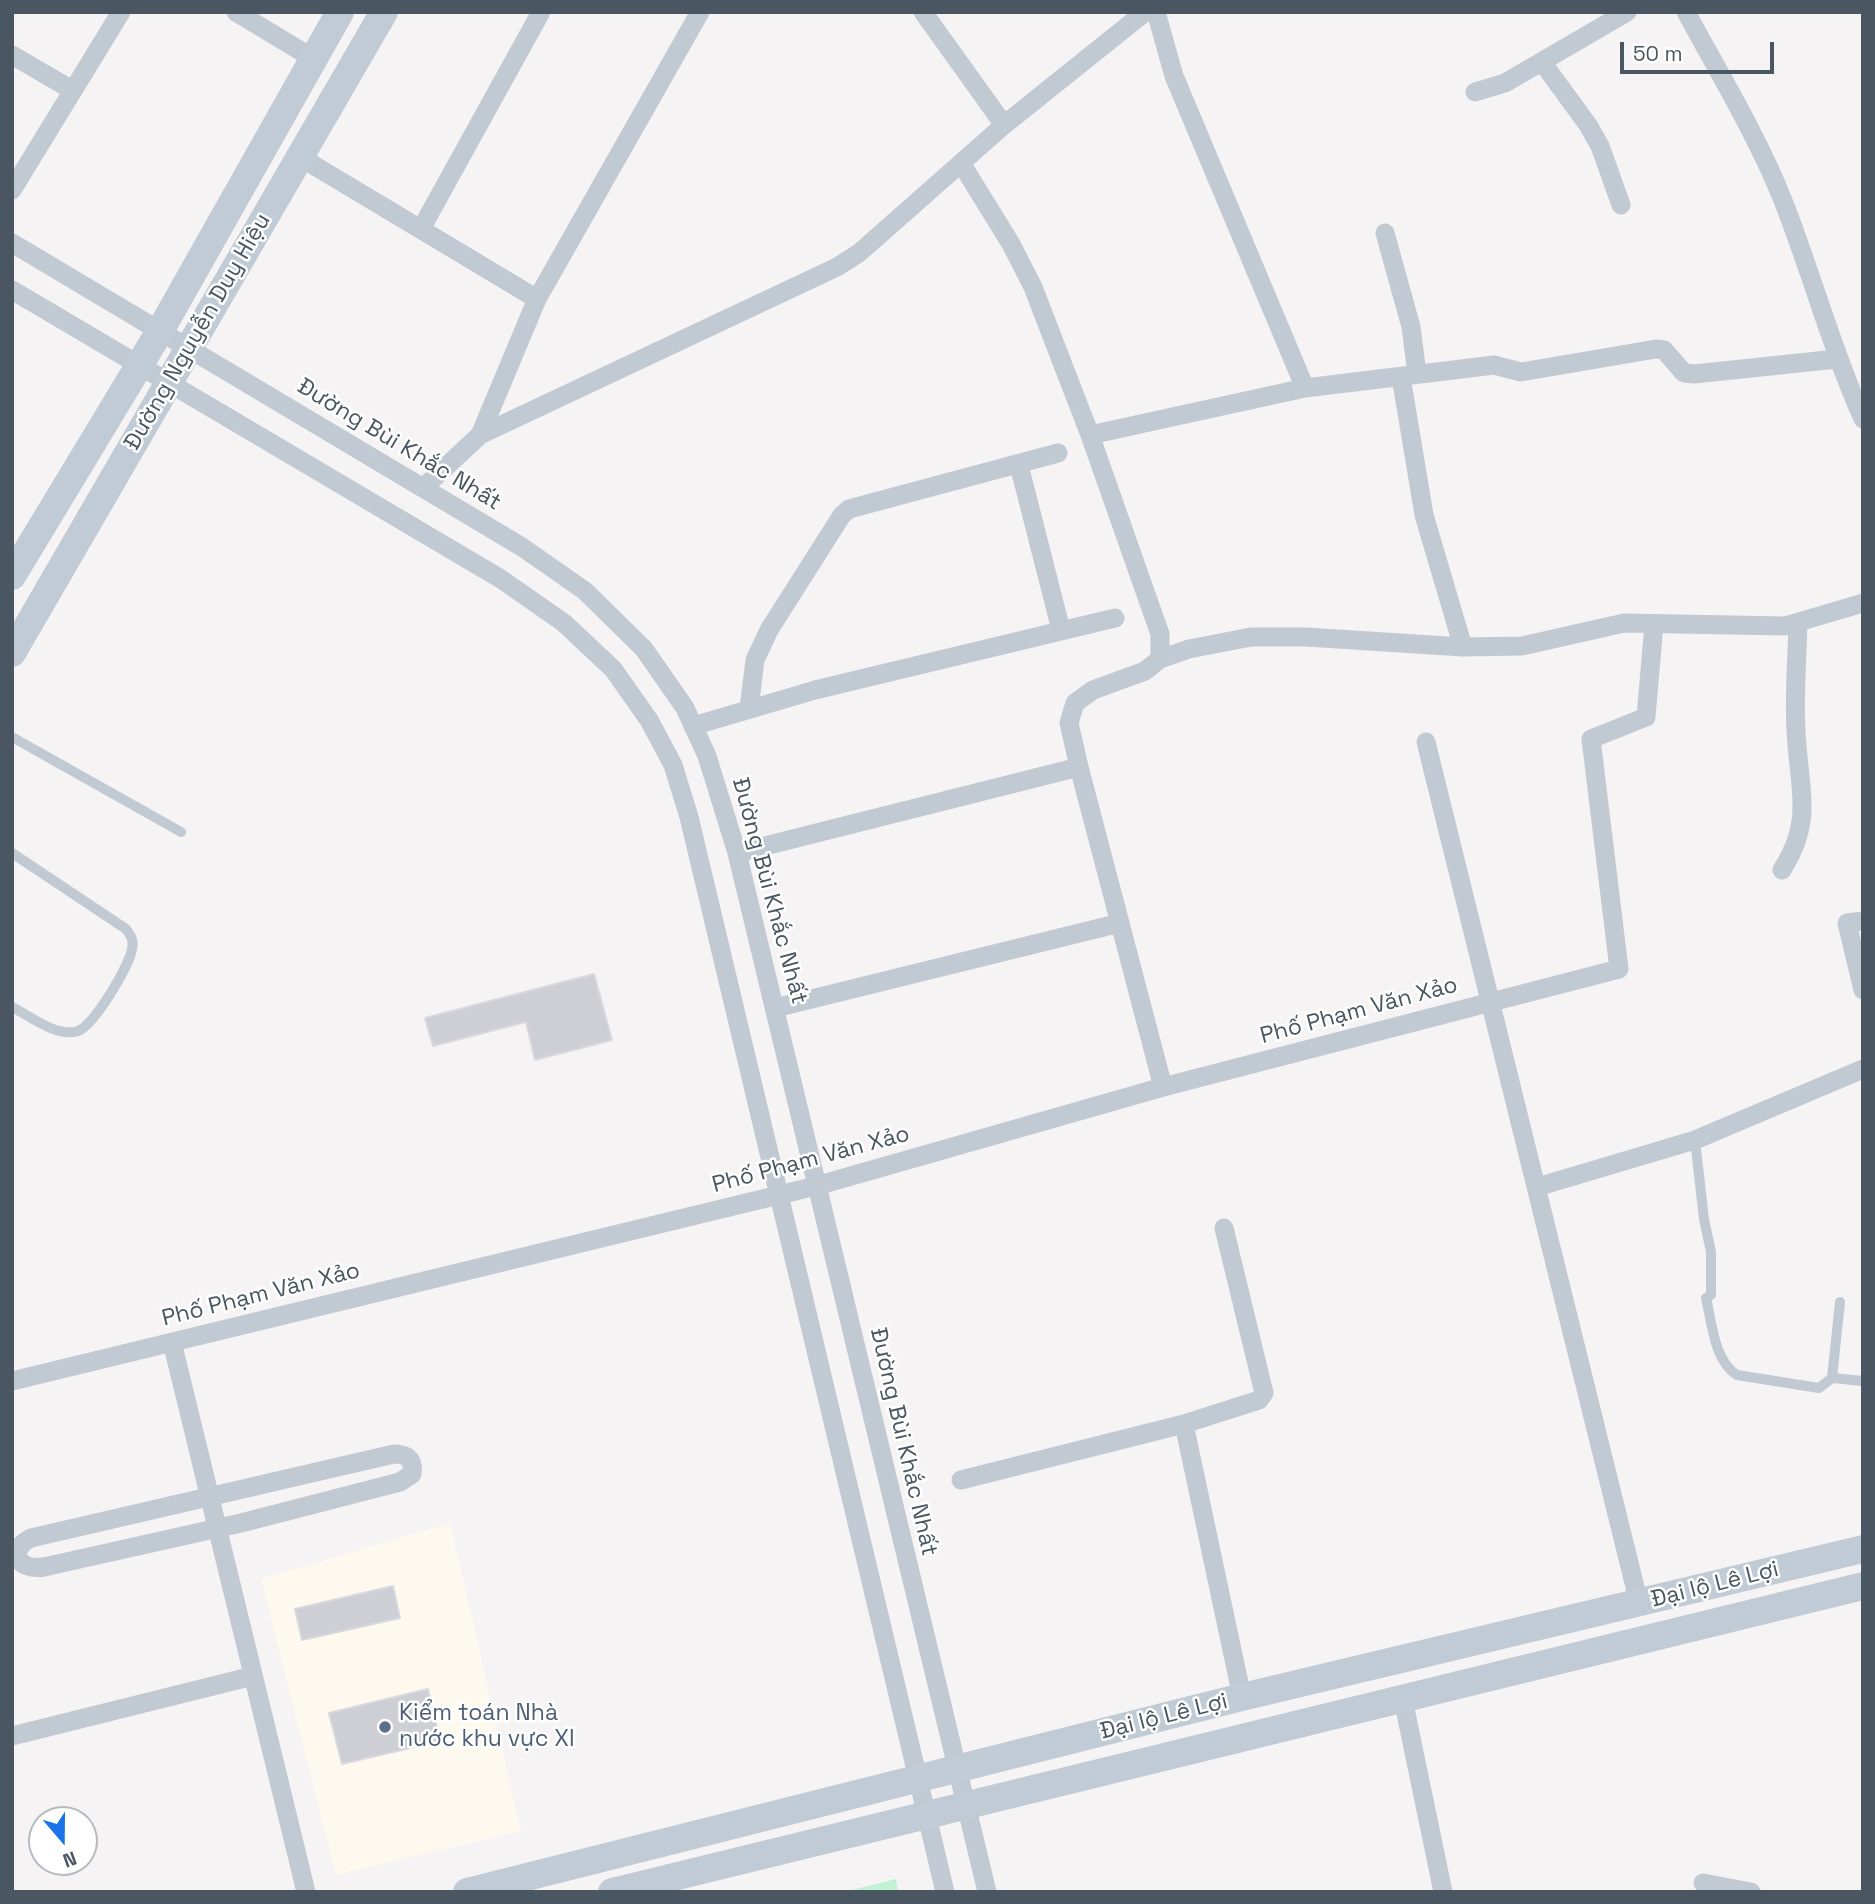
<!DOCTYPE html>
<meta charset="utf-8">
<style>
body{margin:0}
#map{position:relative;width:1875px;height:1904px;overflow:hidden;background:#f5f3f3;font-family:"Space Grotesk",sans-serif}
canvas{display:block}
.frame{position:absolute;inset:0;border:14px solid #4a5661;pointer-events:none}
.north{position:absolute;left:28px;top:1806px;width:70px;height:70px;box-sizing:border-box;background:#fff;border:2px solid #b7bbc0;border-radius:50%;rotate:160deg;font-size:19px;font-weight:700;line-height:28px;text-align:center;color:#4a5661}
.north::after{content:'';display:block;margin:auto;width:24px;height:32px;background:#1a73e8;clip-path:polygon(50% 0,100% 100%,50% 72%,0 100%)}
.scale{position:absolute;left:1620px;top:42px;width:154px;height:32px;box-sizing:border-box;border:4px solid #4a5661;border-top:0;padding-left:9px;font-size:21px;line-height:24px;white-space:nowrap;color:#4a5661;-webkit-text-stroke:5px #fff;paint-order:stroke}
</style>
<div id="map">
<canvas width="1875" height="1904"></canvas>
<div class="frame"></div>
<div class="north">N</div>
<div class="scale">50 m</div>
</div>
<script>
const ctx = document.querySelector('canvas').getContext('2d');
ctx.lineJoin = 'round';
function fillPath(path, color) { ctx.fillStyle = color; ctx.fill(path, 'evenodd'); }
function strokePath(path, color, width, dash) { ctx.strokeStyle = color; ctx.lineWidth = width; ctx.lineCap = dash ? 'butt' : 'round'; ctx.setLineDash(dash || []); ctx.stroke(path); }
function write(font, color, halo, rows, align = 'center') {
  ctx.font = font + ' "Space Grotesk",sans-serif'; ctx.lineWidth = 5; ctx.setLineDash([]); ctx.textBaseline = 'middle'; ctx.strokeStyle = halo; ctx.fillStyle = color; for (const [text, x, y, turn = 0] of rows) {
    ctx.save(); ctx.translate(x, y); ctx.rotate((+turn || 0) * Math.PI / 180); ctx.textAlign = isNaN(turn) ? turn : align; if (halo) ctx.strokeText(text, 0, 0); ctx.fillText(text, 0, 0); ctx.restore();
  }
}
fillPath(new Path2D(`
 M450 1523 521 1831 336 1875 261 1579Z`), '#fdf9ef');
fillPath(new Path2D(`
 M896 1879 898 1892H844Z`), '#c3f1d5');
const building = new Path2D(`
 M594 974 612 1040 535 1060 526 1022 433 1046 425 1018Z
 M393 1586 400 1618 302 1640 295 1609Z
 M428 1689 440 1741 342 1764 329 1713Z`);
fillPath(building, '#cdcfd5');
strokePath(building, '#d7d9de', 2);
strokePath(new Path2D(`
 M12 737 181 832
 M12 853 126 929C131 936 134 940 132 949 129 967 94 1025 78 1031 57 1038 30 1016 12 1007
 M1695 1140 1704 1219 1711 1252V1295L1706 1298C1712 1323 1714 1361 1737 1375L1819 1388 1832 1378 1863 1381
 M1832 1378 1840 1302`), '#c1cad2', 10);
strokePath(new Path2D(`
 M236 12 314 59
 M923 12 1004 125
 M1156 12 1174 76 1305 388
 M1686 12C1719 73 1756 134 1782 198 1811 271 1831 347 1863 419
 M12 55 72 90
 M1542 62 1588 125 1600 146 1621 205
 M1475 92 1505 83 1627 12
 M300 157 537 299
 M961 163 1011 244 1033 287 1090 435 1160 634V659L1145 671 1093 690 1075 703 1069 723 1079 767 1163 1087
 M12 190 121 12
 M421 229 541 12
 M1385 233 1411 327 1417 374
 M12 243 522 547 585 591 644 649 685 708 707 756 737 853 987 1892
 M12 290 501 579 564 623 613 669 649 720 673 765 689 817 945 1892
 M1401 377 1424 515 1463 647
 M480 435 537 299 700 12
 M1090 435 1305 388 1494 365 1521 372 1656 349 1664 350 1684 373 1694 374 1837 359
 M1019 465 1061 630
 M423 488 480 435 837 267 859 253 1004 125 1145 12
 M1160 659 1189 649 1251 637H1306L1463 647 1522 646 1624 623 1785 626 1863 603
 M749 709 755 660 769 630 842 515 849 509 1058 453
 M693 726 815 690 1115 618
 M1426 742 1639 1603
 M737 853 1079 767
 M1782 870C1815 819 1798 786 1796 730 1794 695 1797 659 1798 623
 M1863 921 1847 923 1863 990
 M775 1008 1120 923
 M1537 1187 1695 1140 1863 1069
 M172 1342 306 1892
 M12 1381 816 1186 1163 1087 1619 969 1591 739 1646 717 1654 624
 M1184 1424 1259 1400 1264 1393 1224 1228
 M394 1454C408 1454 414 1460 412 1474L400 1482 241 1523 44 1567C17 1571 7 1550 31 1538Z
 M961 1480 1184 1424 1242 1697
 M1403 1699 1443 1892
 M12 1736 253 1676
 M1703 1883 1751 1892`), '#c1cad2', 19);
strokePath(new Path2D(`
 M12 576 160 331 340 12
 M12 653 384 12
 M467 1892 1242 1697 1863 1549
 M612 1892 1863 1586`), '#c1cbd6', 28);
for (const [x, y, r, color] of [
 [385,1727,7,"#5c6f8a"]
]) { const dot = new Path2D(); dot.arc(x, y, r, 0, 2 * Math.PI); ctx.fillStyle = color; ctx.fill(dot); strokePath(dot, '#fff', 2.5); }
write('23px', '#4a5661', '#fff', [
 ["Đường Nguyễn Duy Hiệu",198,332,-60],
 ["Đường Bùi Khắc Nhất",399,445,31],
 ["Đường Bùi Khắc Nhất",769,891,75],
 ["Phố Phạm Văn Xảo",1359,1011,-15],
 ["Phố Phạm Văn Xảo",811,1160,-15],
 ["Phố Phạm Văn Xảo",261,1295,-14],
 ["Đường Bùi Khắc Nhất",903,1442,77],
 ["Đại lộ Lê Lợi",1715,1585,-14],
 ["Đại lộ Lê Lợi",1164,1717,-14]
]);
write('23px', '#4e5e75', '#fff', [
 ["Kiểm toán Nhà",399,1714],
 ["nước khu vực XI",399,1740]
], 'left');
</script>
